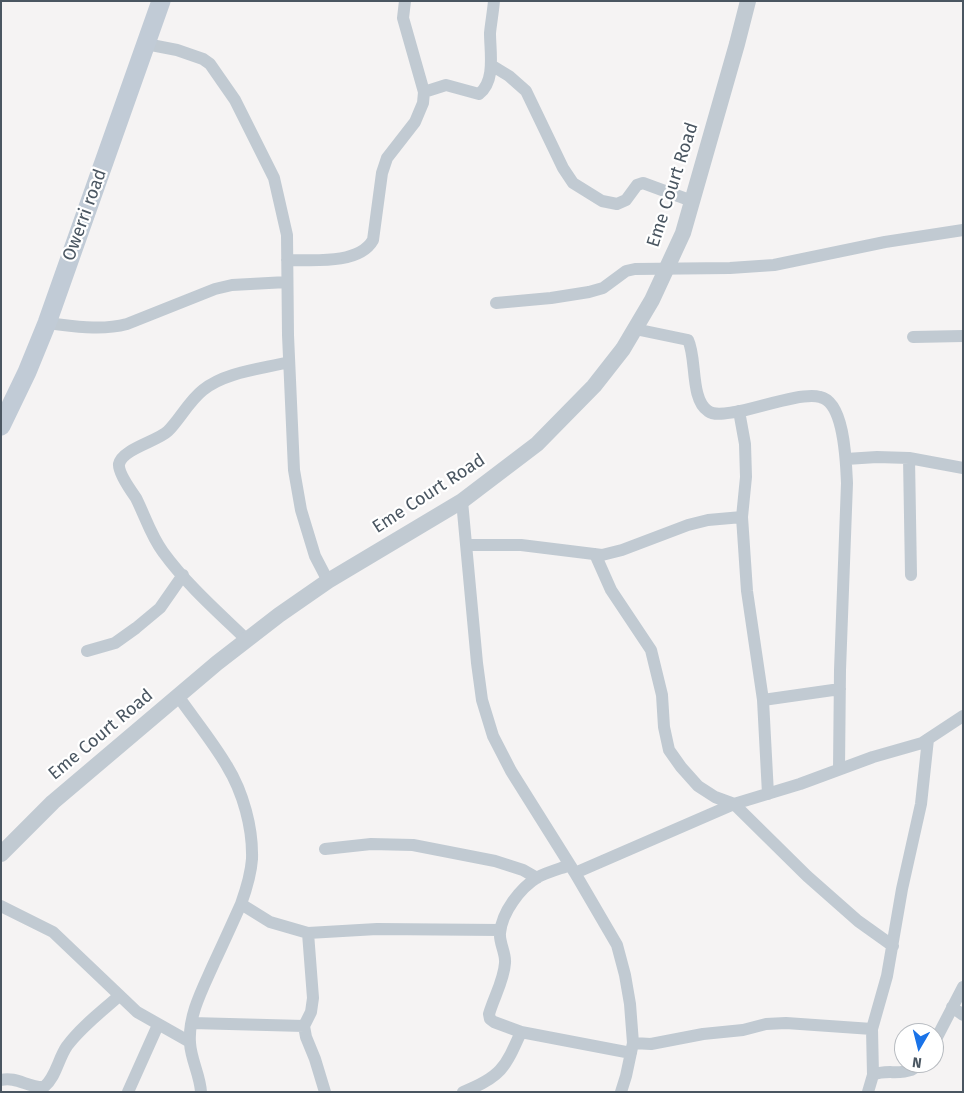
<!DOCTYPE html>
<style>
body{margin:0}
#map{position:relative;width:964px;height:1093px;overflow:hidden;background:#f5f3f3;font-family:"Fira Sans",sans-serif}
canvas{display:block}
.frame{position:absolute;inset:0;border:2px solid #4a5661;pointer-events:none}
.north{position:absolute;left:894px;top:1023px;width:50px;height:50px;box-sizing:border-box;background:#fff;border:1px solid #b7bbc0;border-radius:50%;rotate:188deg;font-size:14px;font-weight:700;line-height:20px;text-align:center;color:#4a5661}
.north::after{content:'';display:block;margin:auto;width:18px;height:22px;background:#1a73e8;clip-path:polygon(50% 0,100% 100%,50% 72%,0 100%)}
</style>
<div id="map">
<canvas width="964" height="1093"></canvas>
<div class="frame"></div>
<div class="north">N</div>
</div>
<script>
const ctx = document.querySelector('canvas').getContext('2d');
ctx.lineJoin = 'round';
function strokePath(path, color, width, dash) { ctx.strokeStyle = color; ctx.lineWidth = width; ctx.lineCap = dash ? 'butt' : 'round'; ctx.setLineDash(dash || []); ctx.stroke(path); }
function write(font, color, halo, rows, align = 'center') {
  ctx.font = font + ' "Fira Sans",sans-serif'; ctx.lineWidth = 4.5; ctx.setLineDash([]); ctx.textBaseline = 'middle'; ctx.strokeStyle = halo; ctx.fillStyle = color; for (const [text, x, y, turn = 0] of rows) {
    ctx.save(); ctx.translate(x, y); ctx.rotate((+turn || 0) * Math.PI / 180); ctx.textAlign = isNaN(turn) ? turn : align; if (halo) ctx.strokeText(text, 0, 0); ctx.fillText(text, 0, 0); ctx.restore();
  }
}
strokePath(new Path2D(`
 M146 44 177 50 203 59 210 64 235 100 274 178 287 235 288 335 294 470 301 510 315 556 328 581
 M491 65 509 76 526 91 563 168 573 183 602 201 617 204 626 200 637 185 643 183 692 201
 M424 92 446 85 479 94C496 81 490 52 490 33 491 23 493 12 494 1
 M287 260C312 260 359 265 373 240L382 173 387 158 415 122 423 103 424 92 403 18 405 1
 M496 303 551 298 589 292 603 288 626 271 635 269 730 268 774 265 885 242 963 230
 M47 323C74 326 100 331 127 324L215 289 232 285 287 282
 M635 329 688 340C697 358 690 399 708 411 715 416 727 413 735 412 756 409 801 392 820 397 845 402 846 463 847 483L840 670 839 769
 M913 337 963 336
 M739 411 745 444 746 477 742 517 747 591 763 700 768 794
 M909 458 911 575
 M846 459 877 457 909 458 963 468
 M462 501 477 663 482 700 493 736 511 771 575 873 617 945 625 975 630 1004 633 1043 626 1076 621 1092
 M466 545H521L602 555 622 550 688 525 708 520 742 517
 M595 554 611 590 651 650 662 695 664 727 669 750 681 767 698 786 715 797 734 804 807 876 858 921 893 946
 M247 640C218 612 187 585 163 552 151 536 145 516 136 498 131 491 118 472 119 464 122 449 158 441 168 431 180 419 189 401 203 390 225 372 261 369 289 362
 M87 651 115 643 136 628 160 608 183 575
 M178 696C194 719 213 742 227 766 243 792 253 828 252 859 251 874 246 890 241 904 232 924 223 944 214 963 203 988 188 1015 190 1043 191 1060 200 1075 201 1092
 M763 700 840 689
 M325 849 371 844 413 845 495 861 523 870 537 878
 M570 865C559 869 548 872 538 877 520 888 502 912 500 933 499 943 506 953 505 963 504 980 494 997 489 1014L490 1019 494 1022 521 1032 631 1053
 M575 873 734 804 800 784 873 757 922 743 963 716
 M241 904 270 922 308 933 377 929 500 930
 M1 906 53 932 137 1012 190 1042
 M308 933 313 998 311 1012 304 1026 306 1037 315 1059 325 1092
 M952 1007 963 1015
 M192 1023 304 1026
 M633 1043 651 1044 703 1034 743 1030 766 1024 786 1023 872 1029
 M934 1043 963 987
 M873 1075C885 1069 898 1075 911 1070 914 1069 918 1065 921 1063
 M1 1080C16 1076 29 1088 44 1087 56 1077 58 1059 67 1046 81 1027 101 1012 119 996
 M128 1092 158 1025
 M463 1092C501 1077 505 1068 521 1032
 M868 1092 873 1075 872 1029 887 976 902 889 921 804 928 739`), '#c1cad2', 12);
strokePath(new Path2D(`
 M1 854 53 802 217 663 279 615 328 581 462 501 537 444 594 386 623 349 652 300 683 233 737 44 748 1`), '#c1cad2', 16);
strokePath(new Path2D(`
 M1 426 27 372 47 323 161 1`), '#c1cbd6', 19);
write('18px', '#4a5661', '#fff', [
 ["Eme Court Road",673,185,-72],
 ["Owerri road",85,215,-70],
 ["Eme Court Road",429,494,-33],
 ["Eme Court Road",101,735,-40]
]);
</script>
